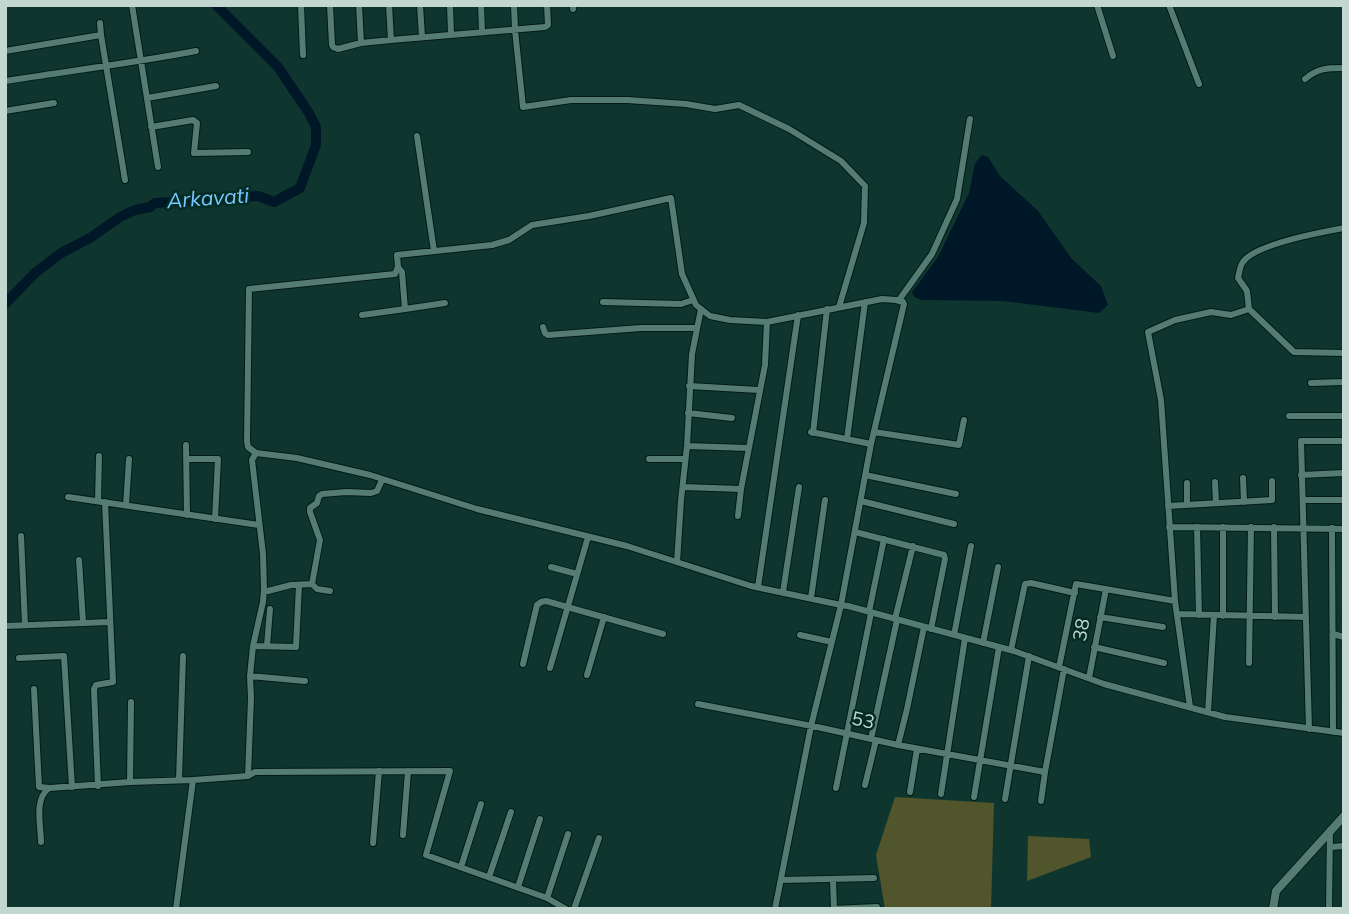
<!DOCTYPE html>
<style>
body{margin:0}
#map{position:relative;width:1349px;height:914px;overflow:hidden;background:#0f362e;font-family:Mulish,sans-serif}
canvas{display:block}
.frame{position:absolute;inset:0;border:7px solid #c3d7d1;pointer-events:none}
</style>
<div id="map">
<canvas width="1349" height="914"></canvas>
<div class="frame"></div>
</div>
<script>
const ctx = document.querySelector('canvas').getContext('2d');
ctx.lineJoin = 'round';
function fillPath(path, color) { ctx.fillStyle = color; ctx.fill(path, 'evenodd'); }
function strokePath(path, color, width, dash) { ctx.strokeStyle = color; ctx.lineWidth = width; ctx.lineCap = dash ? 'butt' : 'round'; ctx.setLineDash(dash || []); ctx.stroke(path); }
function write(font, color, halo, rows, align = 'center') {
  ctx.font = font + ' Mulish,sans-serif'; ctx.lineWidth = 5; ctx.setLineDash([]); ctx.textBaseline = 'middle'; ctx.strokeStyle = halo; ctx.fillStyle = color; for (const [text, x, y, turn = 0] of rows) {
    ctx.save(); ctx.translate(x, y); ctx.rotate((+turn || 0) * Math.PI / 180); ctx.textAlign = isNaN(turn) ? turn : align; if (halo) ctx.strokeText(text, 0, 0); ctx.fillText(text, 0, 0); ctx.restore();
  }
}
fillPath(new Path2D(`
 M895 797 994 803 991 909H885L876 855Z
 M1028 836 1089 839 1091 857 1027 881Z`), '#50552b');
fillPath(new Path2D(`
 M982 155 988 157 1000 176 1038 211 1072 259 1101 286 1108 305 1099 313 1003 301 922 300 914 297 912 292 938 257 969 193 975 163Z`), '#001728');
strokePath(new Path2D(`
 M5 304 35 273 61 253 90 238 120 217 135 210 150 207 155 203 258 196 274 202 300 188 316 145V127L309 113 278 67 216 5`), '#001728', 10);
const minor = new Path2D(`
 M132 5 158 167
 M301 5 303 55
 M330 5 332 45 333 47 338 49 361 43 391 40 545 27 548 25 547 5
 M359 5 361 43
 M389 5 391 40
 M420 5 422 37
 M450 5 451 34
 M481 5 482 32
 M514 5 515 30 523 107 571 100H627L686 104 715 109 739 105 789 129 841 161 865 186 864 223 839 307
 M573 5V9
 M1097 5 1113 56
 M1169 5 1199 84
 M100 23 101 35
 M5 51 101 35 125 180
 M1305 79C1318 68 1327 68 1344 68
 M5 81C69 71 133 63 196 51
 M147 98 216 86
 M5 111 54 103
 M151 127 193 120 197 123 194 153 248 152
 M417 136 434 251
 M899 300 932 254 957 199 970 119
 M603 302 681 304 693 300
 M405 309 445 303
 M1249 309 1294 352 1344 353
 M362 315 405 309 402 272 398 267
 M543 327 545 333 548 335 641 328H697
 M1311 383 1344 382
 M689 386 759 390
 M688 413 732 418
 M1289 416H1344
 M811 432 871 444
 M874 432 959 445 964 420
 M813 433 827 309
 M847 439 865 302
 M186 445 187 515
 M687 446 748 448
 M186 459H218L215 519
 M649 459H685
 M865 475 956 494
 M1301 475 1344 473
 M1243 478 1244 502
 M1215 482 1216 503
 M683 487 741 489
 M68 497 259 525
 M1303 500H1344
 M98 501 99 456
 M861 501 954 524
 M126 505 129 459
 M1187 505V483
 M1168 506 1272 500V481
 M738 516 741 489 765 365 767 322
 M1169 527 1344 529
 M1197 527 1199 615
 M1223 527V616
 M1274 527 1275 617
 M1332 528 1333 732
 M855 532 944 555 945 559 931 629
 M21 536 25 625
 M79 560 83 622
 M677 562 681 500 687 446 692 354 701 309
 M551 567 577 574
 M312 584 317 589 330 591
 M758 587 798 315
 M264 592 291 585 312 584 320 540 310 512V508L317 503 319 496 322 494 346 492 371 493 377 491 382 480
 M783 592 799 487
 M811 598 825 500
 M869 612 884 539
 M1177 614 1306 617
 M1100 617 1163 627
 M895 619 913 546
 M5 626 110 622
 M1333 634 1344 637
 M800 635 832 642
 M954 635 971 546
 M983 643 998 567
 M253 646 296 647 299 585
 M267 646 270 609
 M1094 647 1164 663
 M1011 650 1025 584 1031 583 1075 593
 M19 658 64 656 72 787
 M1249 663 1251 527
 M523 664 537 605 541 602 546 601 663 634
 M1059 667 1076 584 1175 601
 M550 668 588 537
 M587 675 604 617
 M250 676 305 681
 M1089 678 1106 589
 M34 689 39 787 50 788 130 782 193 780
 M698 704 822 728 898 745 1045 772
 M1190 707 1175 601 1161 400 1148 332 1175 320 1211 312 1231 315 1249 309 1247 291 1238 278C1239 274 1240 265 1243 262 1255 244 1322 232 1344 228
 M1208 712 1214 615
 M1309 729 1301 441H1344
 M871 739 897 620
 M898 745 907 709 924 627
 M248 776 251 698 250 676 253 646 263 602 264 590 263 554 252 460 256 453
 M179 780 183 656
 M130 782 131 702
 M865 785 876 740
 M98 786 94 689 96 685 113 682 105 502
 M836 788 871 613
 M910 792 917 749
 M941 794 965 638
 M974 797 999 647
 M1005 799 1029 656
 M1041 801 1045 772 1064 669
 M403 835 408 771
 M41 842C41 826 34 800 48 789
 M373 843 379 771
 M1331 847 1344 846
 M461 867 481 804
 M489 877 511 812
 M781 880 874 878
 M833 880 834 909
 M518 887 540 819
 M547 898 568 834
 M176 909 193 780 248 776 255 772 450 771 426 855 547 898 566 909
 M574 909 599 838
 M775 909 811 726 841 605 871 444 904 304 903 302 896 300 882 299 767 322 730 320 710 316 696 305 682 274 671 198 589 216 532 225 509 240 492 245 397 255 398 267 395 274 249 289 247 441 248 447 256 453 297 458 370 475 477 509 627 546 751 586 841 605 848 606 1014 651 1104 684 1225 717 1344 733
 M833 909 877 907
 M1329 909 1330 830`);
const tertiary = new Path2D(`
 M1273 909 1276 891 1344 816`);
strokePath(minor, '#011c16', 8);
strokePath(tertiary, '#011c16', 10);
strokePath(minor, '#557c72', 6);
strokePath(tertiary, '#557c72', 8);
write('19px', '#c3d7d1', '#032c24', [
 ["38",1082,630,-79],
 ["53",863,721,13]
]);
write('italic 21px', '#78c8ff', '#032c24', [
 ["Arkavati",208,199,-4]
]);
</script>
